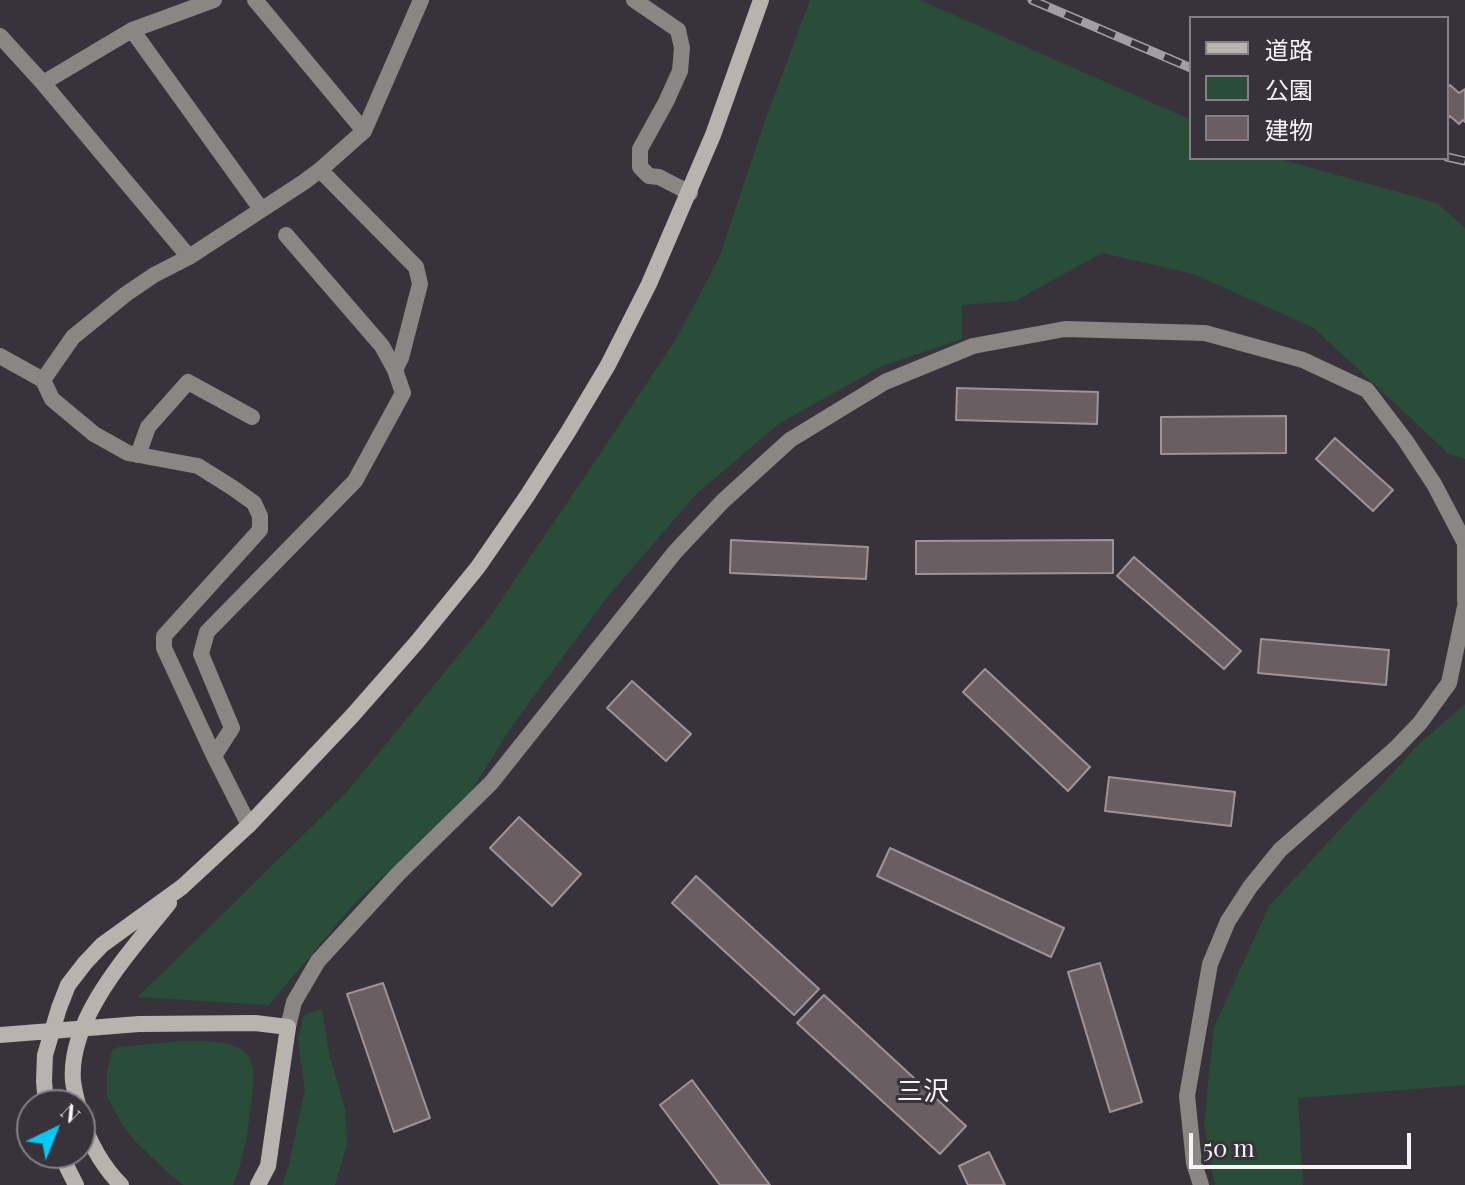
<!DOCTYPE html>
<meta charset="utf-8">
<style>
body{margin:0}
#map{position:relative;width:1465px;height:1185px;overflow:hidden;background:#38333a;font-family:"Playfair Display","Noto Sans JP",serif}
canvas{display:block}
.legend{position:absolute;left:1189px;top:16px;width:260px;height:144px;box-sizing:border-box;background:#38333a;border:2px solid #848086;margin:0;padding:10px 14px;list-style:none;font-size:24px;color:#f7f4f8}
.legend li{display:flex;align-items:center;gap:16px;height:40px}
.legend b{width:40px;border:2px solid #848086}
.north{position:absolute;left:16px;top:1089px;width:80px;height:80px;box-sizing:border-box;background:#38333a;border:2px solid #848086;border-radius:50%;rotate:43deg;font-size:22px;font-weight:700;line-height:32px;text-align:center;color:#f7f4f8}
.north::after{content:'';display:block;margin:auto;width:28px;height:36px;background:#00cbf8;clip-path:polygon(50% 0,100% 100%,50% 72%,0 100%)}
.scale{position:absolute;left:1189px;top:1133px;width:222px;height:36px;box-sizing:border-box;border:4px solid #f7f4f8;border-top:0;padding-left:10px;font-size:24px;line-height:28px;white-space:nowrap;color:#f7f4f8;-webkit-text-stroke:6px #38333a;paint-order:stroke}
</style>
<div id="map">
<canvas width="1465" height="1185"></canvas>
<ul class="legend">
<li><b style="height:10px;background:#b8b3ae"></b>道路</li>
<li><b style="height:22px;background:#2a4d3a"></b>公園</li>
<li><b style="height:22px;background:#695f62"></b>建物</li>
</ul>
<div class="north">N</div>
<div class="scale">50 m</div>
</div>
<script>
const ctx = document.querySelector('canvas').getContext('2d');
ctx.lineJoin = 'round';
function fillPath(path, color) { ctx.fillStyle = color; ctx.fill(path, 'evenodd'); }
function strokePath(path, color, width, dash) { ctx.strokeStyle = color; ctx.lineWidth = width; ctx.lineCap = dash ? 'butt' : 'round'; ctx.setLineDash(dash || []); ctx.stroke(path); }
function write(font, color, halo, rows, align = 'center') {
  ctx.font = font + ' "Playfair Display","Noto Sans JP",serif'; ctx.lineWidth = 6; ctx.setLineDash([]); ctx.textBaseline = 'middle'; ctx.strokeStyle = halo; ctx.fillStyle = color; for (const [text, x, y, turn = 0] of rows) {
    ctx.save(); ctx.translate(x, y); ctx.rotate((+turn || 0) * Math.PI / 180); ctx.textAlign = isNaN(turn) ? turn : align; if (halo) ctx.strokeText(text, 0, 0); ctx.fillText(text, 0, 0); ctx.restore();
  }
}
fillPath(new Path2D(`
 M810 0H920L1191 120V158H1276L1437 203 1465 228V459L1448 453 1314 328 1194 274 1102 253 1015 301 962 305V339L882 366 780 423 697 493 609 595 514 723 471 791 353 905 269 1005 138 997 346 793 489 618 602 451 676 339 719 258 765 121Z
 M1465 704V1085L1298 1098 1303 1185H1215L1204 1125 1214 1027 1269 906 1420 743Z
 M322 1009 329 1054 345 1109 347 1144 335 1185H282L289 1165 305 1090 298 1040 304 1015Z
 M183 1041C200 1041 223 1040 239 1048 261 1061 252 1091 250 1112 247 1138 243 1160 233 1185H184L174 1178 135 1141 123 1126 107 1096V1072L112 1050 118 1047Z`), '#2a4d3a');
const building = new Path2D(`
 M1450 85 1459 93 1465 89V122L1463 120 1459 124 1450 116 1447 120V88Z
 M957 388 1098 392 1097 424 956 420Z
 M1286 416V453L1161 454V417Z
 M1335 438 1393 490 1373 511 1316 459Z
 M731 540 868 547 866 579 730 573Z
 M1113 540V573L916 574V541Z
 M1134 557 1241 651 1224 669 1117 576Z
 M1261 639 1389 650 1386 685 1258 673Z
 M985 669 1090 767 1068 791 963 692Z
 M632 681 691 734 666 761 607 708Z
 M1109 777 1235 792 1231 826 1105 811Z
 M519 817 581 874 552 906 490 848Z
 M890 848 1064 928 1051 957 877 876Z
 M696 876 819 989 794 1015 672 903Z
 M1100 963 1142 1102 1110 1112 1068 972Z
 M383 983 430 1118 394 1132 347 994Z
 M824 995 966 1126 940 1154 797 1023Z
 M692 1080 770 1185H720L660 1105Z
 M989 1152 1005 1185H968L959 1166Z`);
fillPath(building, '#695f62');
strokePath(building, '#9e9396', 2);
strokePath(new Path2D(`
 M634 0 678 30 682 48 680 71 666 102 640 149V167L649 176 659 177 690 193
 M138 455 148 427 188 382 252 417`), '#898683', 16);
strokePath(new Path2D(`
 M255 0 364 131
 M132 30 261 209
 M0 36 43 83 189 257
 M43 83 132 30 214 0
 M286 235 382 346 395 370
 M0 356 43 380
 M214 756 232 728 201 654 207 632 355 481 403 393 395 370 401 358 420 284 416 267 320 170
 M249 825 214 756 164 648V636L260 530V516L254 503 233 488 198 466 128 453 94 434 52 399 43 380 73 337 126 294 154 275 189 257 304 182 320 170 364 131 421 0
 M288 1027 294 1002 318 961 398 874 491 783 675 552 723 501 790 440 885 382 973 346 1065 329 1205 333 1303 360 1367 390 1405 440 1434 484 1465 543V601
 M1201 1185 1194 1163 1187 1096 1210 964 1228 921 1250 887 1280 850 1395 749 1420 723 1449 683 1465 607`), '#898683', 16);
strokePath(new Path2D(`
 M0 1035 139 1024 255 1023 288 1027 268 1166 258 1185
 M46 1105 44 1081 45 1055 59 1008 68 985 85 963 102 945 182 887 249 825 352 716 417 642 478 567 527 496 568 432 608 365 649 284 713 135 761 0
 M78 1105C76 1097 74 1089 73 1081 68 1017 132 950 169 903
 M80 1115C89 1142 101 1165 121 1185
 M60 1153 76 1185`), '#b8b3ae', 16);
const rail = new Path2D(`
 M1032 0 1191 68
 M1447 157 1465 161`);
strokePath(rail, '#a29ea3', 9);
strokePath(rail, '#38333a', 6, [18]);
write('26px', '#f7f4f8', '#38333a', [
 ["三沢",923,1092]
]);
</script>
